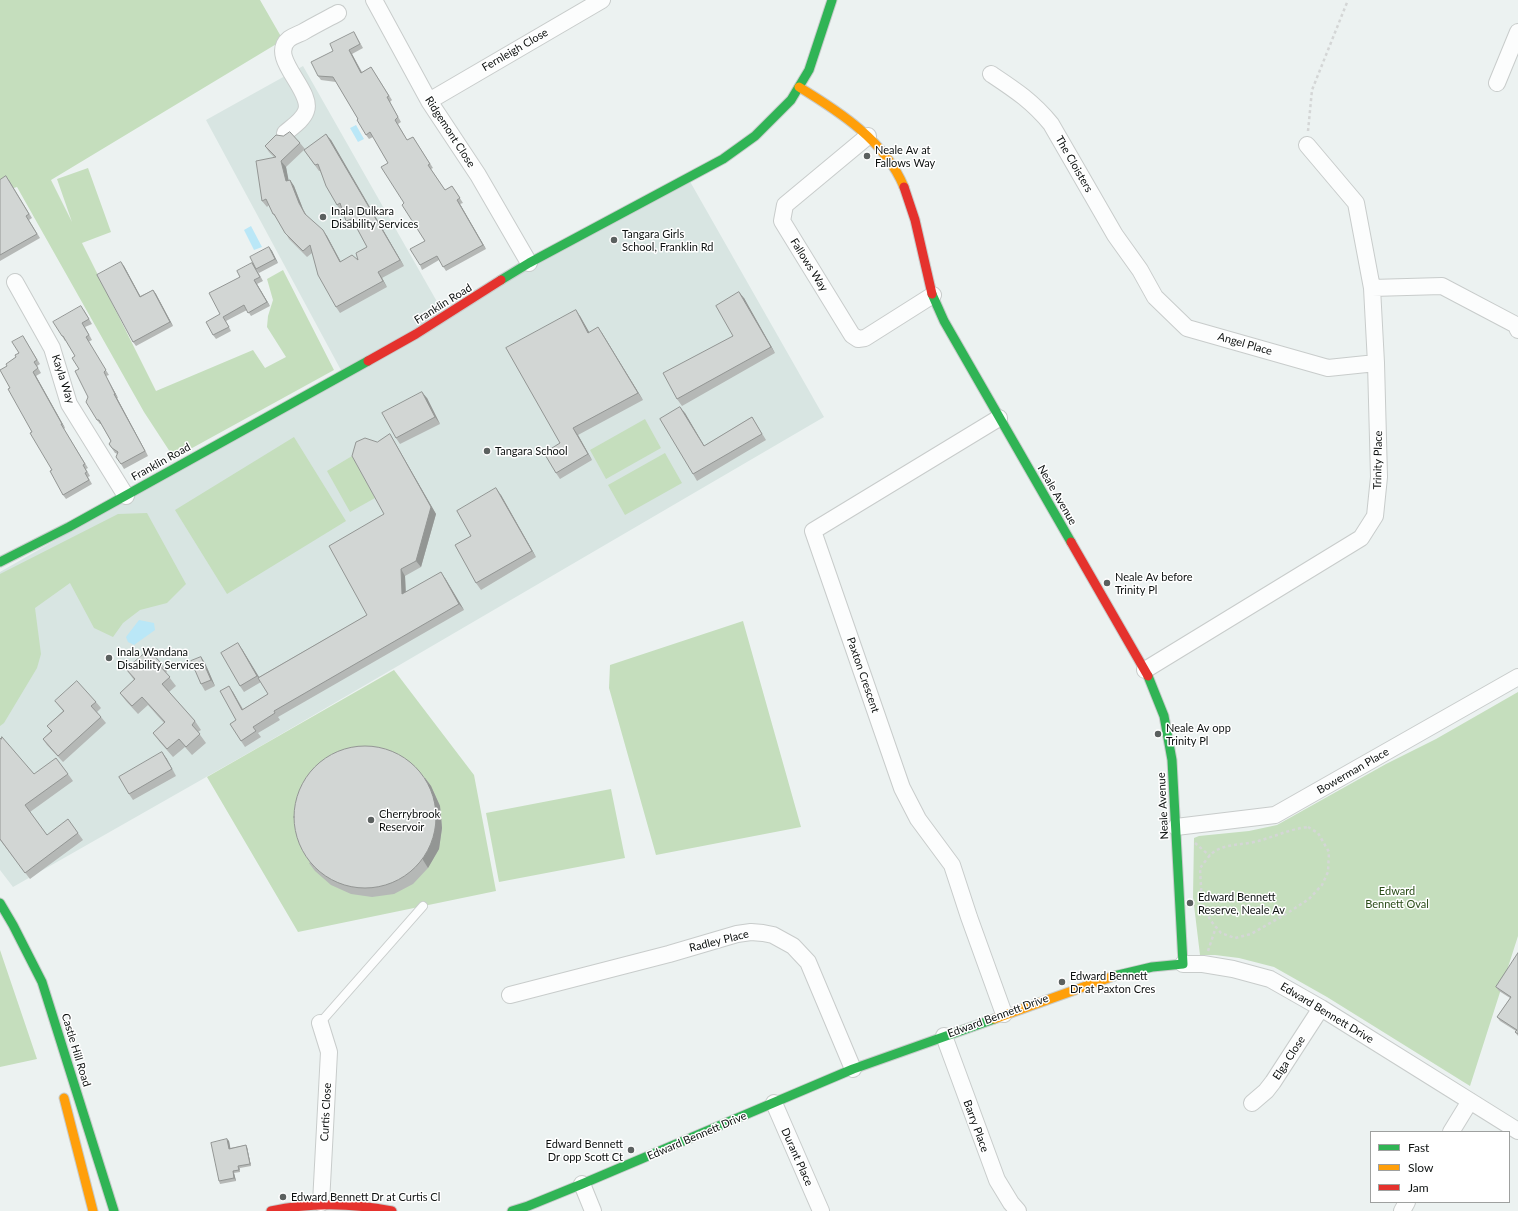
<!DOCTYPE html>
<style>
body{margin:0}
#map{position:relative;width:1518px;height:1211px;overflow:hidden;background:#ecf2f1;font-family:Lato,sans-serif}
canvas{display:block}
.legend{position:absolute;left:1370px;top:1131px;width:140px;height:72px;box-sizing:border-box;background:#fff;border:1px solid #9ea09f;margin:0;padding:5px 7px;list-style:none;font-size:12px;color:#0d1110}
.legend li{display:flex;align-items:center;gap:8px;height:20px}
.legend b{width:20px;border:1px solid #9ea09f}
</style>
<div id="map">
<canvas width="1518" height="1211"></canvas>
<ul class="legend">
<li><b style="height:5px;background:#30b455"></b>Fast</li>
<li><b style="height:5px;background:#ff9f0a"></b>Slow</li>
<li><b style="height:5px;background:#e5322d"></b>Jam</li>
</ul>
</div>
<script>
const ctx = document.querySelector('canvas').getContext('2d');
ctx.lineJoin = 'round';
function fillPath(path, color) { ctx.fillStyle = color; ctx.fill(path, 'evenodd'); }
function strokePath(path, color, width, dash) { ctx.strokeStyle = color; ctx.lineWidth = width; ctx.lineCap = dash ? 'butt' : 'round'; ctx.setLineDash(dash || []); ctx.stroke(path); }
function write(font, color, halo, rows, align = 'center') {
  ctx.font = font + ' Lato,sans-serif'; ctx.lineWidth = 3; ctx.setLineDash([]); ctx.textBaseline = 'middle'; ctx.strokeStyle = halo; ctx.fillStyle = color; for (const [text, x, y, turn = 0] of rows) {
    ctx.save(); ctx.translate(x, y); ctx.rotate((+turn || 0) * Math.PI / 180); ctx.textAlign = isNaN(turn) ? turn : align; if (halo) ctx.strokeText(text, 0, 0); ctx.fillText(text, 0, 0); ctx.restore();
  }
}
fillPath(new Path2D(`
 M303 66 444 314 342 372 206 120Z
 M688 178 824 417 266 743 13 887 0 870V572Z`), '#d8e5e2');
fillPath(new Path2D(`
 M0 0H260L283 40 51 180 72 222 57 179 88 168 111 232 82 243 156 391 253 350 265 368 286 357 267 327 268 316 273 300 267 279 283 270 334 370 174 458 144 412 17 187 0 192Z
 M645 419 661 448 606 479 590 450Z
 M294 437 346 521 227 594 175 510Z
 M665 453 682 483 625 515 608 485Z
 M352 456 375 498 350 512 327 471Z
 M147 513 186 584 167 603 140 610 123 623 113 637 94 628 70 583 35 608 41 654 37 668 4 723 0 726V574L118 514Z
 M743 621 801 827 656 855 609 688 610 665Z
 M394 670 474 775 496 891 298 932 207 777Z
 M1518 692V936L1470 1086 1327 997 1274 967 1239 958 1215 955H1200L1193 897 1194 838 1199 836 1249 831 1277 825 1386 764 1436 739Z
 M611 789 625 858 499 882 486 813Z
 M0 950 37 1059 0 1067Z`), '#c5debd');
fillPath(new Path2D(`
 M356 125 364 139 358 142 350 128Z
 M251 226 262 247 254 250 244 230Z
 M139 620 154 623 155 630 134 645 128 642 126 637Z`), '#bae7f7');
const lane = new Path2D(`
 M320 1023 423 906`);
const street = new Path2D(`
 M374 0 429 101 478 175 529 263
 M991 74C1015 90 1032 101 1051 124L1115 235 1140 270 1155 297 1187 328 1328 368 1376 363
 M1497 83 1518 32
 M429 101 602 0
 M285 133C292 127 303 120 306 111 314 91 267 57 289 39 293 36 299 34 303 32 315 25 327 19 338 13
 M868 136 785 205 782 221 852 335 858 339 865 338 933 295
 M15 282 52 348 69 404 126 496
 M1372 288 1442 286 1516 325 1518 330
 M999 418 813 531 902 788 918 819 952 865 969 917 1004 1014
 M1145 670 1361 538 1375 516 1379 477 1376 363 1372 288 1356 203 1307 145
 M1176 827 1275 815 1518 677
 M1183 964H1203L1233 969 1270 979 1321 1008 1518 1131
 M510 995 669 954 737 934 751 932 763 933 773 935 793 946 808 962 853 1069
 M320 1023 329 1052 321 1203
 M944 1036 997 1180 1011 1203 1018 1211
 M774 1103 821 1211
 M1252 1103 1266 1091 1273 1082 1321 1008
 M1451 1132 1470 1101
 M582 1184 593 1211
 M1402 1211 1407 1202`);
const fast = new Path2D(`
 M501 280 529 263 723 159 755 136 791 100 809 70 832 0
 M932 294 944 321 1071 542
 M0 562 69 527 368 361
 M0 903 13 925 42 982 114 1211
 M1114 976 1152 967 1183 964 1172 760 1164 716 1148 676
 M512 1211 528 1206 582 1184 853 1069 994 1019`);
const slow = new Path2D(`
 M799 87C840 112 885 141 904 187
 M994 1019 1114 976
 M64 1098 93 1211`);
const jam = new Path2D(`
 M904 187 915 220 932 294
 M368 361 416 334 501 280
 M1071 542 1148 676
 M271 1211C312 1202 351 1203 392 1211`);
strokePath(lane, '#c8cccb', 10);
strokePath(street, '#c8cccb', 18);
strokePath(fast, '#c8cccb', 11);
strokePath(slow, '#c8cccb', 11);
strokePath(jam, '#c8cccb', 11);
strokePath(new Path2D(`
 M1308 131 1312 90 1348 0
 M1308 827 1318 833 1329 852 1328 872 1322 885 1309 899 1286 914 1251 934 1235 938 1221 933 1211 921 1202 904 1200 868C1204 863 1209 855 1215 851 1227 844 1240 845 1254 842 1272 838 1289 829 1308 827Z
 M1195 843 1210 856
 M1208 951 1216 927`), '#d4d6d6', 2.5, [3, 3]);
strokePath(lane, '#fcfdfd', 8);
strokePath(street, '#fcfdfd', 16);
strokePath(fast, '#30b455', 9);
strokePath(slow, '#ff9f0a', 9);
strokePath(jam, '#e5322d', 9);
fillPath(new Path2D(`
 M354 32 363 48 352 54 362 72 371 67 392 100 390 102 401 122 398 124 407 140 413 137 433 168 431 169 445 190 452 186 463 203 460 204 486 249 446 271 439 260 422 270 420 265 425 241 404 203 388 163 373 137 369 139 366 135 358 119 336 82 321 80 318 76 333 51Z
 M331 140 404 266 382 278 387 287 340 313 336 307 312 253 307 257 289 239 278 220 273 214 269 205 267 207 262 201 275 158 269 152 265 146 300 143 305 149 286 167 288 180H290L294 186 303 209 306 215 327 236 341 262 358 260 367 247 355 225 350 227 346 221 343 210 341 211 337 205 320 171H319L304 150Z
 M0 180H9L32 218 29 220 40 238 0 261Z
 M269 247 272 251 278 263 259 273 257 270 263 281 257 284 270 306 251 316 247 310 226 321 231 331 216 339 213 335 240 277 252 263Z
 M124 266 140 296 153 290 156 294 173 326 136 346 133 342Z
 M744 298 775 353 682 406 677 399 733 336Z
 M84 310 92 324 85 327 92 340 88 342 109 375 106 376 118 398H117L148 456 124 469 121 464 118 454 115 453 109 444 111 441 101 424H100L97 420 88 397 75 356 66 340 65 341 62 336Z
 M580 316 589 332 602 333 643 400 578 435 592 460 560 479 556 473Z
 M23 336 40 364 37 366 41 373 36 376 65 428 64 429 88 468 86 469 90 476 88 477 92 484 66 499 63 495 52 470 32 432 10 388 7 366 16 357 19 353Z
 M427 398 440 424 400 444 396 438Z
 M685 413 704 446 752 417 766 440 697 481 693 474Z
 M394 441 436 514 421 567 405 576 406 592 445 578 464 610 278 717 280 720 258 733 261 737 245 747 241 741 236 720 233 692 243 709 268 694 261 682 244 692 240 686 242 649 259 677 367 615 384 514 377 442Z
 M501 495 536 557 481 590 476 583 471 536Z
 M201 657 205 663 215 686 205 691 201 684Z
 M161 663 167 671 166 673 176 686 169 692 195 721 201 730 198 732 206 743 192 755 185 747 173 757 159 741 153 733 164 723 148 705 138 714 126 701 120 693 134 680 126 669Z
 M55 701 96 702 101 708 97 712 106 723 63 762 47 745 43 739 51 731 47 726 63 711Z
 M1 739 34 774H68L73 781 30 812 47 835 78 833 83 840 30 879 0 840Z
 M162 752 176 776 133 800 129 794Z
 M425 778 431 786 440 806 442 828 439 849 428 868 413 884 394 894 372 897 351 894 331 885 315 871 309 863Z
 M1518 953V1036L1515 1032 1516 1031 1500 1021 1497 1017 1510 998 1499 991 1496 987Z
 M227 1139 229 1141 230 1148 246 1145 247 1147 251 1166 240 1168V1172L234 1173 236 1181 220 1184 219 1181Z`), '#b5b8b6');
fillPath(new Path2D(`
 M349 50 352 54 364 77 361 73Z
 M326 134 331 140 404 266 400 260Z
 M281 161 286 167 290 187 286 181Z
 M290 180 294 186 303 209 309 220 299 203Z
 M457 200 460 204 486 249 483 245Z
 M323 230 327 236 344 268 340 262Z
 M269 247 272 251 278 263 275 259Z
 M121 262 124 266 143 301 140 297Z
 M378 272 382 278 387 287 383 281Z
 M254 280 257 284 270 306 267 302Z
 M153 290 156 294 173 326 170 322Z
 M739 292 744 298 775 353 771 347Z
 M576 310 580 316 593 339 588 333Z
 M598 327 602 333 643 400 638 393Z
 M33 372 36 376 65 428 62 424Z
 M104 372 106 376 118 398 115 394Z
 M422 392 427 398 440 424 435 417Z
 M114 394 117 398 148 456 145 451Z
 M680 407 685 413 708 452 704 446Z
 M573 428 578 435 592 460 588 454Z
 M390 434 394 441 436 514 421 567 416 561Z
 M496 488 501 495 536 557 532 551Z
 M401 569 405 576 406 601 402 594Z
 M441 572 445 578 464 610 459 604Z
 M238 643 242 649 262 682 257 676Z
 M201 657 205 663 215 686 211 680Z
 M229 686 233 692 246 716 242 710Z
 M162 752 167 759 176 776 172 769Z
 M425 778 431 786 440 806 442 828 439 849 428 868 423 860Z
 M227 1139 229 1141 231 1151 229 1149Z
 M246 1145 247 1147 251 1166 250 1164Z
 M233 1171 234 1173 236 1181 234 1178Z`), '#939694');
const building = new Path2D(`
 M354 32 360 44 349 50 361 73 371 67 389 96 387 97 398 117 395 120 407 140 413 137 430 164 428 165 445 190 452 186 460 198 457 200 483 245 443 267 437 256 420 265 410 249 425 241 402 205 404 203 381 167 388 163 370 132 366 135 357 120 358 119 333 77 318 76 311 62 333 51 330 44Z
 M290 132 300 143 281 161 286 181 290 180 299 203 305 214 323 230 340 262 352 255 358 260 356 253 367 247 352 219 346 221 340 203 337 205 326 186 318 164 315 165 304 150 326 134 400 260 378 272 383 281 336 307 318 275 310 245 303 251 285 233 274 214H273L266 199 262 201 256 161 276 157 265 146 276 135 283 136Z
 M6 176 29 214 26 216 37 234 0 255V180Z
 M269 247 275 259 256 269 250 257Z
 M121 262 140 297 153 290 170 322 133 342 97 275Z
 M252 263 260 277 254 280 267 302 248 313 244 305 223 317 229 327 213 335 206 322 220 314 209 293 240 277 237 271Z
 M739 292 771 347 677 399 663 373 733 336 716 306Z
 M81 306 89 319 82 323 89 335 86 337 106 370 104 372 115 394H114L145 451 121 464 116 457 118 452 112 448 109 444 111 441 99 420H97L86 402 88 397 75 371 79 369 72 358 75 356 63 336H62L53 322Z
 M576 310 588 333 598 327 638 393 573 428 588 454 556 473 544 453 560 443 506 348Z
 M23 336 37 360 34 362 38 368 33 372 62 424H61L85 464 83 465 87 472 85 473 89 480 63 495 50 471 52 470 30 433 32 432 8 389 10 388 0 370 7 366 6 364 16 357 15 355 19 353 12 342Z
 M422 392 435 417 396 438 382 413Z
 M680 407 704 446 752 417 762 434 693 474 660 419Z
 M390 434 431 507 416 561 401 569 402 594 441 572 459 604 274 711 275 713 253 727 256 731 241 741 230 724 236 720 220 691 229 686 242 710 268 694 258 678 367 615 329 546 384 514 352 456 356 442 365 438 377 442Z
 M496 488 532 551 476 583 455 545 471 536 457 511Z
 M238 643 257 676 240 686 221 653Z
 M149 650 161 663 159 665 170 677 162 684 195 721 192 725 200 734 186 747 179 739 167 749 153 733 165 722 142 697 132 706 120 693 135 679 126 669Z
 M201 657 211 680 201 684 191 661Z
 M77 681 96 702 91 706 101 717 58 756 43 739 52 731 47 726 64 711 55 701Z
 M2 737 34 774 56 758 68 774 25 805 47 835 68 819 78 833 25 873 0 839V738L1 739Z
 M294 817a71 71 0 1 1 142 0a71 71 0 1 1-142 0Z
 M162 752 172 769 129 794 119 777Z
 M1518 953V1034L1515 1032 1517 1030 1497 1017 1511 997 1496 987Z
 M227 1139 229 1149 246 1145 250 1164 238 1166 239 1170 233 1171 234 1178 219 1181 211 1143Z`);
fillPath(building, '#d2d6d4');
strokePath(building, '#939694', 1);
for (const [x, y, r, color] of [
 [867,156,4,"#5b605f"],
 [323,217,4,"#5b605f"],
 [614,240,4,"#5b605f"],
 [487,451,4,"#5b605f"],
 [1107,583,4,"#5b605f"],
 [109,658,4,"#5b605f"],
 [1158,734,4,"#5b605f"],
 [371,820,4,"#5b605f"],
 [1190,903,4,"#5b605f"],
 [1062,982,4,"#5b605f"],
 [631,1150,4,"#5b605f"],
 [283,1197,4,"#5b605f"]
]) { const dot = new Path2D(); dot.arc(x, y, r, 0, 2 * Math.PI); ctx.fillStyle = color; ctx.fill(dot); strokePath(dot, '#fff', 1.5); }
write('11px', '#0d1110', '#fff', [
 ["Fernleigh Close",515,50,-30],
 ["Ridgemont Close",450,132,57],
 ["The Cloisters",1074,164,60],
 ["Fallows Way",809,265,58],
 ["Franklin Road",443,304,-32],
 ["Angel Place",1245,344,16],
 ["Kayla Way",63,379,72],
 ["Trinity Place",1378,460,-89],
 ["Franklin Road",161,462,-29],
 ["Neale Avenue",1057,495,60],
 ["Paxton Crescent",863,675,71],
 ["Bowerman Place",1353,771,-30],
 ["Neale Avenue",1163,806,-93],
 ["Radley Place",719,941,-14],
 ["Edward Bennett Drive",1327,1013,31],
 ["Edward Bennett Drive",998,1016,-20],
 ["Castle Hill Road",76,1050,73],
 ["Elga Close",1289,1058,-57],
 ["Curtis Close",326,1112,-87],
 ["Barry Place",976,1126,70],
 ["Edward Bennett Drive",697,1136,-23],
 ["Durant Place",797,1157,66]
]);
write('11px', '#0d1110', '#fff', [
 ["Neale Av at",875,150],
 ["Fallows Way",875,163],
 ["Inala Dulkara",331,211],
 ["Disability Services",331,224],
 ["Tangara Girls",622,234],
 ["School, Franklin Rd",622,247],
 ["Tangara School",495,451],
 ["Neale Av before",1115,577],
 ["Trinity Pl",1115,590],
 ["Inala Wandana",117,652],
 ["Disability Services",117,665],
 ["Neale Av opp",1166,728],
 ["Trinity Pl",1166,741],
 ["Cherrybrook",379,814],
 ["Reservoir",379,827],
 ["Edward Bennett",1198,897],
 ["Reserve, Neale Av",1198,910],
 ["Edward Bennett",1070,976],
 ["Dr at Paxton Cres",1070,989],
 ["Edward Bennett",623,1144,"right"],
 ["Dr opp Scott Ct",623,1157,"right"],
 ["Edward Bennett Dr at Curtis Cl",291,1197]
], 'left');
write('11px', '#294b17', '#fff', [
 ["Edward",1397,891],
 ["Bennett Oval",1397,904]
]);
</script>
